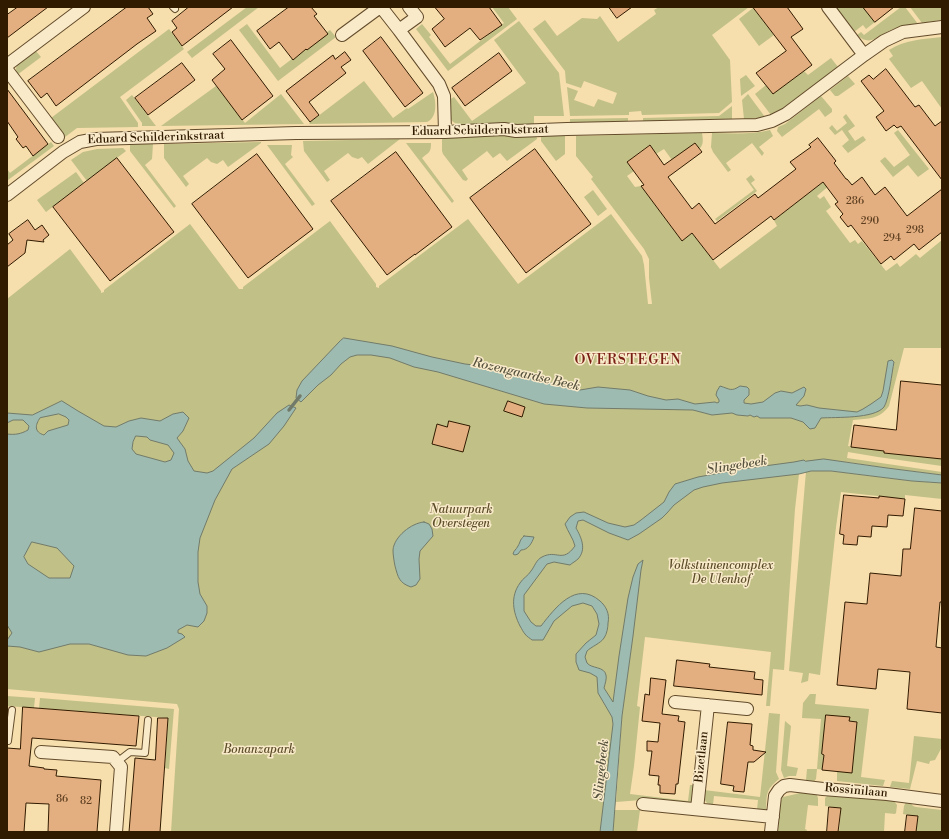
<!DOCTYPE html>
<style>
body{margin:0}
#map{position:relative;width:949px;height:839px;overflow:hidden;background:#f6dead;font-family:"Libre Bodoni",serif}
canvas{display:block}
.frame{position:absolute;inset:0;border:8px solid #301a00;pointer-events:none}
</style>
<div id="map">
<canvas width="949" height="839"></canvas>
<div class="frame"></div>
</div>
<script>
const ctx = document.querySelector('canvas').getContext('2d');
ctx.lineJoin = 'round';
function fillPath(path, color) { ctx.fillStyle = color; ctx.fill(path, 'evenodd'); }
function strokePath(path, color, width, dash) { ctx.strokeStyle = color; ctx.lineWidth = width; ctx.lineCap = dash ? 'butt' : 'round'; ctx.setLineDash(dash || []); ctx.stroke(path); }
function write(font, color, halo, rows, align = 'center') {
  ctx.font = font + ' "Libre Bodoni",serif'; ctx.lineWidth = 3; ctx.setLineDash([]); ctx.textBaseline = 'middle'; ctx.strokeStyle = halo; ctx.fillStyle = color; for (const [text, x, y, turn = 0] of rows) {
    ctx.save(); ctx.translate(x, y); ctx.rotate((+turn || 0) * Math.PI / 180); ctx.textAlign = isNaN(turn) ? turn : align; if (halo) ctx.strokeText(text, 0, 0); ctx.fillText(text, 0, 0); ctx.restore();
  }
}
fillPath(new Path2D(`
 M247 7H259L192 58 187 52Z
 M492 7H508L517 19 448 71 416 29 422 24 431 35 429 37 450 64 504 23Z
 M659 7H749L712 35 730 60 732 102 719 113 642 115 641 111 629 112V115L570 116 567 87 578 91 574 100 594 107 598 99 613 104 617 93 584 81 581 88 566 83 565 71 533 29 545 20 557 36 582 18 597 19 600 16 618 42 656 14 654 10Z
 M836 7H866L875 22 866 29 863 25 854 32Z
 M901 7H905L918 24C910 25 901 26 893 29 880 34 871 48 857 35L861 32 864 35Z
 M910 7H942V19L941 20 922 23Z
 M753 8 774 35 759 46 739 19Z
 M519 21 559 73 564 116H534V126L515 127 514 123 496 124 460 125C446 121 449 112 449 100L454 97 472 121 526 83 494 40Z
 M247 24 280 68 330 30 336 37 278 81 239 30Z
 M169 29 184 49 120 97 138 123V127L77 128 65 137 51 118Z
 M942 37V109L922 81 911 88 889 59 893 56 889 50C904 40 924 39 942 37Z
 M35 50 41 57 17 75 16 69 17 64Z
 M831 58 838 67 775 114 771 115 755 94 766 85 773 94 804 71 808 75Z
 M746 75 755 86 741 96 740 79Z
 M848 76 855 84 838 96H835L830 90Z
 M364 81 393 118 407 108 408 109 433 92C436 101 438 117 427 122L310 124 309 123Z
 M216 86 245 123 281 94 304 124 161 126Z
 M748 94 765 117 750 119H744L742 100Z
 M132 95 156 126H142V123L126 100Z
 M821 96 832 109V112L825 117 819 109 782 137 777 131 778 127 785 124Z
 M732 106V120L643 122V118L719 116Z
 M846 114 855 126 848 131 855 141 863 136 866 140 848 153 842 146 849 140 842 130 835 135 829 128 832 125 837 131 847 123 843 117Z
 M628 118V122L570 123V119Z
 M770 130 773 136 759 147 764 153 762 156 752 143 726 163 731 170 728 172 713 152 711 147 712 133C731 133 751 135 770 130Z
 M898 130 929 169 918 177 908 165 893 177 880 161 885 157 894 167 910 155 894 133Z
 M702 133C703 139 704 145 699 149L695 143 672 160 664 149 656 154 649 145 627 162 634 171 627 176 635 187 641 186 682 241 692 233 720 269 777 226 774 220 827 179 831 184 817 196 820 199 824 196 831 207 826 211 850 243 855 240 858 244 862 241 886 271 897 263 900 267 916 254 920 258 942 240V348H904L889 406C879 420 869 418 853 420L848 446 942 458V466L878 457 848 452 847 458 942 472V475L887 468 847 462 797 468 799 474 795 509 784 670 773 669 770 706H766L771 652 645 637 637 706 640 707 634 766 630 794 688 801 690 785H695L692 803 690 804 641 800 616 802 622 716 633 636 605 832H171L178 725 179 709 177 704 7 689V299L70 249 101 291V293L104 292V290L190 224 239 289H243V287L330 221 376 284V287L379 288V286L468 219 518 284 611 214 637 249 642 256 644 265 648 304H652L649 278V259L644 249 591 179 593 177 576 156V136Z
 M536 134 537 139 507 161 500 153 493 158 487 151 462 170 468 179 466 181 463 180 443 154 442 151V138Z
 M541 135 565 136V154L556 161 541 141Z
 M400 139 368 164 362 157 358 159 352 157 348 153 324 171 330 180 327 182 304 151 303 141Z
 M51 142 54 146 8 180 7 179V169L10 173Z
 M261 142V143L228 167 223 160 217 164 211 162 207 158 183 176 189 184 186 187 164 158V144Z
 M406 143H431C431 153 429 152 422 158L454 201 452 203Z
 M130 144H153L152 159 145 165 176 206 174 208 130 151Z
 M267 145H292L291 155 293 157 285 164 315 204 312 206Z
 M123 148 126 151 87 181 71 160 83 152 97 149Z
 M76 172 84 183 46 212 37 200Z
 M751 175 755 180 751 183 757 191 717 221 715 219 754 190 746 179Z
 M593 190 607 209 598 216 584 197Z
 M811 471H831L912 481 942 483V499L905 495V499L841 492 836 527 820 675 809 673 808 681 801 683 803 673 789 671 805 483 806 472Z
 M810 694H816L815 704 869 709 861 777 885 780 883 786 837 781V771L817 769 816 779 813 783 806 780 807 769H817L821 719 802 718 803 703Z
 M7 696 35 698 34 708 7 706Z
 M40 698 174 709 169 769 165 768 168 718 39 708Z
 M769 713 780 714 776 772 779 779C765 790 767 795 766 811L757 810 758 800 714 796 713 805C704 804 703 797 704 790L760 797Z
 M785 721 791 726 787 766 798 768 796 776H789L784 778 781 770Z
 M914 736 942 739V747L935 760 930 761 929 764 917 761 910 789 890 787 892 781 909 783Z
 M805 791 816 793 818 798V806L808 805 805 829 807 830 806 832H778L780 802 783 797C790 795 798 794 805 791Z
 M829 794 894 801 897 805 896 813 895 814 885 813 884 832H839L841 808 825 806V798Z
 M906 802H910L913 806 916 807 942 810V832H913L915 816 903 814 904 806Z
 M614 810H640L637 832H613Z`), '#c1c086');
const water = new Path2D(`
 M344 338 392 346 432 357 465 364 492 367 522 376 536 377 557 385 580 390 598 387 630 390 648 396 666 400 678 399 695 404 715 402 717 403 719 402V400L716 395 717 391 720 386C730 389 731 392 740 386L747 387 749 389V395L744 400V403L751 404 763 402 775 393 781 391 792 393 804 387 806 389 804 396 796 405 800 406 807 405 819 408 857 412 863 409 871 404 881 397 883 391 888 361 892 360 894 362C892 372 889 399 884 407 874 419 836 417 821 418L815 428 810 429 803 422 791 418H760L757 416 754 417 750 415 748 416 737 415 732 413 712 415 693 410 587 408 544 404 438 372 414 367 390 358 371 355H357L350 357 341 364 331 375 318 385 301 402 296 398 297 390 302 381 340 341Z
 M62 401 78 411 104 426 116 427 129 421 141 418 160 421 173 414 183 412 189 418 183 431 177 438 185 449 188 461 194 471 207 473 213 471 254 438 277 413 289 405 296 408 284 426 269 444 232 469 215 500 200 538 198 552V582L200 594 207 606V613L204 621 198 627 187 625 178 630V633L182 634 185 637 167 648 146 656 128 655 89 644H70L39 652 20 647 7 646V640L12 633 7 625V434C15 435 21 434 28 430L29 426 23 420H13L7 423V413L32 415ZM59 414 66 417 69 420 68 425 48 431 44 435C34 432 35 425 40 418ZM136 436 147 437 150 440 168 445 174 453 171 460 165 462 136 454 132 449 133 442ZM32 542 57 548 74 566 70 578H49L28 564 24 557Z
 M824 459 887 468 942 475V483L912 481 831 471H811L799 474 722 483 703 487 694 490 674 505 667 513 662 518 639 534 628 540 609 533 583 520 578 521 576 528C581 537 587 549 578 559 576 561 572 563 570 565L554 562 547 564 524 595V611L531 622 536 626H541C555 608 576 580 600 601 606 606 610 614 608 623 608 627 607 634 604 638 601 643 591 647 587 651 586 653 586 655 585 657 586 659 586 661 587 663 592 669 604 666 606 675 607 678 605 684 604 688L613 702 619 656 628 598 633 577 638 564 643 560 641 570 633 636 622 716 613 832H600L613 724 612 717 598 693 597 677 590 673 579 670 576 662V654L586 643 596 635 599 624 597 614 592 606 583 603 572 606 554 621 543 640H532C530 638 527 637 525 634 523 632 522 629 520 626 513 612 510 597 520 583 523 578 528 576 531 571 535 566 536 560 542 557 557 549 562 564 575 546 573 538 568 532 565 524L570 517 576 513 584 512 608 523 625 527 634 525 641 520 664 502 669 492 675 484 698 477 742 469 794 462 804 460 805 461Z
 M424 522 429 524 432 529 433 536 420 551 419 559 420 579 416 585 411 587C399 583 398 577 395 566 394 561 393 555 393 550 394 537 411 523 424 522Z
 M524 536 534 537C532 543 528 550 521 550L518 554 515 555 513 554C514 550 516 550 518 546 521 541 519 541 524 536Z`);
fillPath(water, '#9ebbb1');
strokePath(water, '#727b6a', 1);
strokePath(new Path2D(`
 M289 410 300 396`), '#727b6a', 3.5);
const building = new Path2D(`
 M18 7H48L7 38V15Z
 M127 7H148L153 14 147 18 156 31 137 44 56 106 47 93 41 98 28 81Z
 M189 7H233L182 46 172 32 177 28 172 21Z
 M289 7H311L317 14 314 16 328 34 307 50 306 49 293 60 279 42 270 49 257 31Z
 M435 7H489L502 25 480 40 470 28 445 47 432 29 444 19Z
 M609 7H632L617 18Z
 M753 7H787L803 29 791 37 812 65 773 94 756 73 786 51Z
 M863 7H894L875 22Z
 M381 37 423 93 405 107 363 51Z
 M231 40 273 96 242 120 212 80 225 69 213 54Z
 M345 52 351 60 341 67 346 73 309 102 319 115 310 122 286 91 333 55 335 59Z
 M499 53 512 71 465 106 452 88Z
 M182 63 195 80 148 115 135 98Z
 M886 69 915 107 919 105 935 126 942 121V180L901 126 897 128 894 125 886 131 876 117 884 111 861 81 869 75 873 79Z
 M7 89 48 144 33 156 26 146 23 148 16 139 18 137 7 121Z
 M818 138 836 161 834 163 846 179H847L852 185 862 177 875 195 885 187 907 216 942 189V232L919 250 914 244 894 260 891 256 881 264 851 225 848 227 840 217 843 214 835 204 838 202 823 182 774 220 771 216 713 260 692 233 682 241 641 186 644 185 627 162 650 145 664 165 695 143 702 152 668 177 692 209 699 203 715 224 755 194 758 198 796 169 790 162 811 147 809 145Z
 M535 149 591 224 526 273 470 198Z
 M396 152 452 227 415 255V254L387 275 331 201Z
 M257 154 313 229 248 278 192 204Z
 M117 158 174 232 110 281 53 207Z
 M28 220 35 230 42 225 49 235 43 240 44 242 27 240 25 253 7 267V245L13 240 9 234Z
 M901 381 942 385V459L884 453V451L851 447 854 425 896 430Z
 M508 401 525 407 522 417 504 411Z
 M449 421 470 426 463 452 432 444 437 424 447 427Z
 M844 495 879 498V496L905 499 903 516 888 515 887 527 872 526 871 537 858 536 857 545 843 544 844 535 840 534Z
 M915 508 942 511V602H940L936 647 942 648V713L907 709 910 672 878 669 876 689 837 685 845 602 867 604 870 573 901 576 903 549H910Z
 M677 660 710 664 709 667 755 672 754 679 763 680 762 695 674 686Z
 M651 678 666 680 662 714 679 716 678 721 685 722 678 784H676L675 794 660 793V785H658L659 776 649 775 652 751H647V741L658 742 660 723 642 721 645 694 649 695Z
 M23 707 139 716 136 746 32 738 29 766 44 768V769L57 770 56 776 101 780 97 832H48L49 804 26 803 24 832H7V748L20 749Z
 M826 715 850 717 849 721 857 722 852 773 822 770 824 755 822 754Z
 M158 718H168L160 832H129L135 758 155 760Z
 M728 722 752 724 750 745 753 746V750L766 752 754 762H748L744 792 733 791 734 786 721 784Z
 M829 807 841 808 838 832H827Z
 M907 815 918 816 916 832H905Z`);
fillPath(building, '#e4af80');
strokePath(building, '#301a00', 1);
const service = new Path2D(`
 M173 7 175 9
 M7 741H8L12 710
 M117 762 130 752 145 753 148 720`);
const minor = new Path2D(`
 M381 7 399 30
 M409 7 417 17 399 30 439 84 444 96 445 132
 M828 7 864 55
 M342 35 380 7
 M7 65 84 7
 M7 70 58 137
 M7 195 63 152 80 142 96 139 296 133 445 132 504 129 516 131 567 129 757 125 772 121 786 114 864 55 884 41 903 32 942 27
 M675 702 747 709
 M41 752 113 757 121 767 116 832
 M643 804 773 817
 M697 809 708 705
 M771 832 775 796 779 790 784 786 790 785 823 789 887 794 942 801`);
strokePath(service, '#624b2b', 8);
strokePath(minor, '#624b2b', 14);
strokePath(service, '#f9eaca', 6);
strokePath(minor, '#f9eaca', 12);
write('10px', '#5d3f20', null, [
 ["286",855,202],
 ["290",870,222],
 ["298",915,231],
 ["294",892,239],
 ["86",62,800],
 ["82",86,802]
]);
write('12px', '#301a00', '#f9eaca', [
 ["Eduard Schilderinkstraat",480,131,-1],
 ["Eduard Schilderinkstraat",156,138,-2],
 ["Bizetlaan",702,757,-84],
 ["Rossinilaan",856,791,5]
]);
write('italic 12px', '#5c4c28', '#f9eaca', [
 ["Natuurpark",461,510],
 ["Overstegen",461,524],
 ["Volkstuinencomplex",721,566],
 ["De Ulenhof",721,580],
 ["Bonanzapark",259,750]
]);
write('italic 13px', '#56523e', '#f9eaca', [
 ["Rozengaardse Beek",526,375,13],
 ["Slingebeek",737,466,-9],
 ["Slingebeek",602,770,-84]
]);
ctx.letterSpacing = '1px';
write('14px', '#7a1f14', '#f9eaca', [
 ["OVERSTEGEN",628,361]
]);
ctx.letterSpacing = '0px';
</script>
